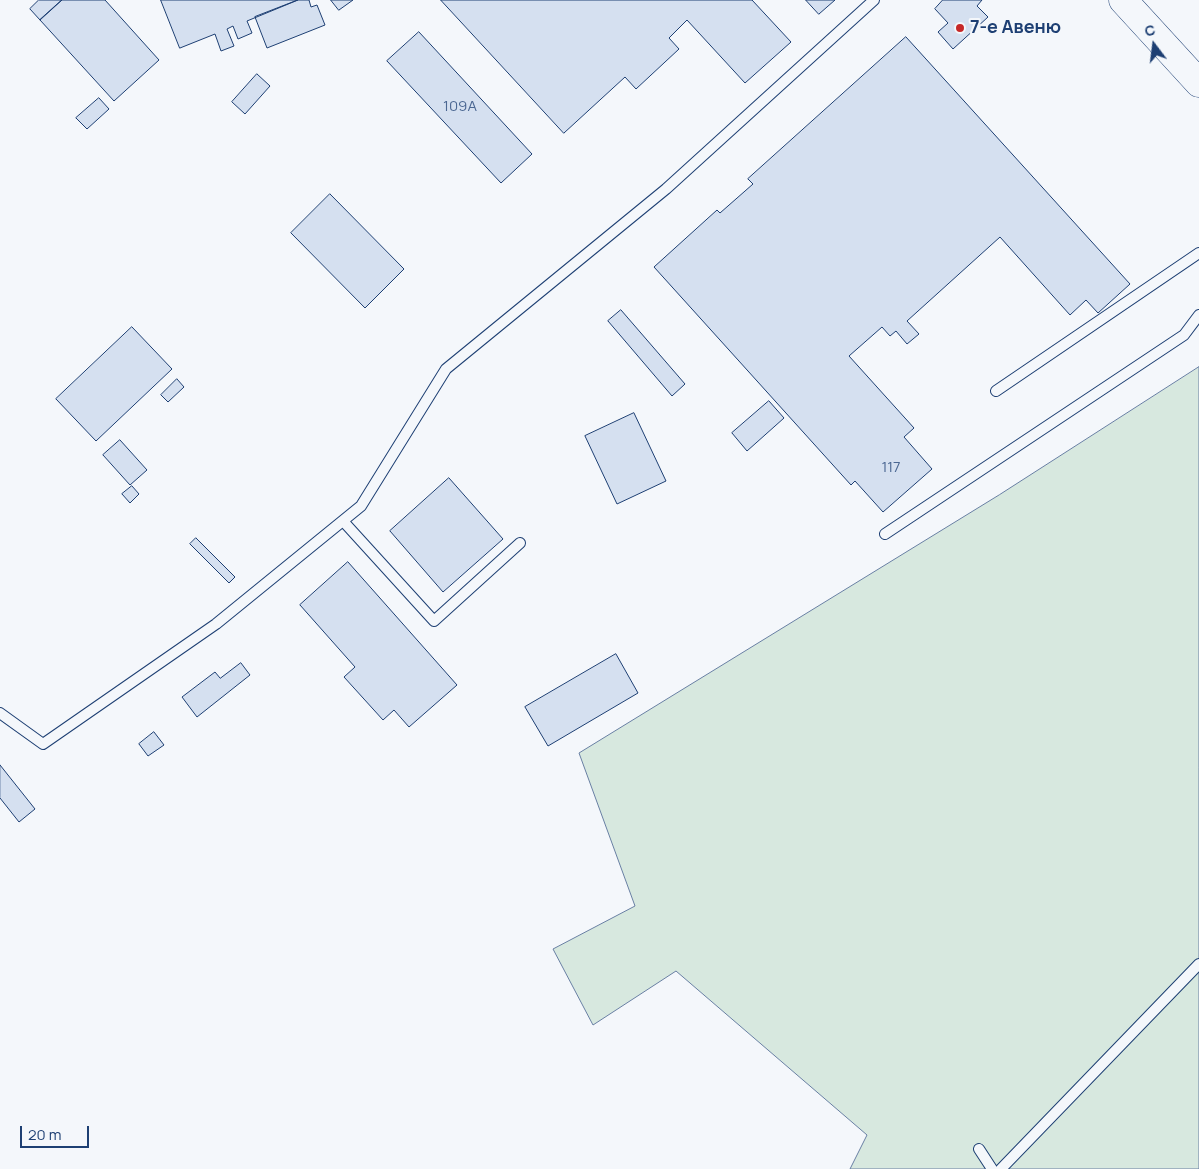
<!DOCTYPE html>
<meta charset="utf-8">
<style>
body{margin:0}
#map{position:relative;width:1199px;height:1169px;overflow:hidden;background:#f4f7fb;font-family:Manrope,sans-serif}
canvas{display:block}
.north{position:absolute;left:1129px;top:20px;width:50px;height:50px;-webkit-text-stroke:4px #f4f7fb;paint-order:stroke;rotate:345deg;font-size:14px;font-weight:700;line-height:20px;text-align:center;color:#1d3f73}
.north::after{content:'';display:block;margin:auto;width:18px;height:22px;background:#1d3f73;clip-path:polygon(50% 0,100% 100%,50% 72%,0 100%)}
.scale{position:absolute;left:20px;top:1126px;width:69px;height:22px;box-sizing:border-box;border:2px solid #1d3f73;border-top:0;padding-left:6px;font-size:15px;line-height:18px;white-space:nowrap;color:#1d3f73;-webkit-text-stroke:4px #f4f7fb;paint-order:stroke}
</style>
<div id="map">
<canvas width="1199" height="1169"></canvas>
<div class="north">С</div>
<div class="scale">20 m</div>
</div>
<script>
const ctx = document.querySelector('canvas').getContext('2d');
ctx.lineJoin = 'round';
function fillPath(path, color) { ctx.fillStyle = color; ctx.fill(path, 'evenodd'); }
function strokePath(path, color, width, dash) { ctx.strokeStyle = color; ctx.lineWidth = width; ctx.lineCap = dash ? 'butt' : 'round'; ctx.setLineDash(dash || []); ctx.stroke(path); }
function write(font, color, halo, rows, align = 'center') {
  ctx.font = font + ' Manrope,sans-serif'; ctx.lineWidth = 4; ctx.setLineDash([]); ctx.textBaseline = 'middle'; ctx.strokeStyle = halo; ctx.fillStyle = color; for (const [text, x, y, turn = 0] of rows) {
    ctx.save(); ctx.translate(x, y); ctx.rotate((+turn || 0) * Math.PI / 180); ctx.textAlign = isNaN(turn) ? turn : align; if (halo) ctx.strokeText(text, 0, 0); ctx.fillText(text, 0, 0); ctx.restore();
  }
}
const green = new Path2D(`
 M1199 367V1169H850L867 1135 676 971 593 1025 553 949 635 906 579 753 999 495Z`);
fillPath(green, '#d7e8df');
strokePath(green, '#687fa3', 1);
const building = new Path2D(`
 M39 0H62L40 20 30 9Z
 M62 0H105L159 60 114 101 40 20Z
 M161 0H298L247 21 252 33 238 39 233 26 227 29 234 46 221 51 215 34 180 48Z
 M298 0H309L311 7 317 5 325 25 267 48 255 17Z
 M331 0H353L339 10Z
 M441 0H752L791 42 745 83 687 20 669 38 679 49 636 89 625 77 564 133Z
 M806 0H835L819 14Z
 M943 0H982L977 6 988 17 953 49 938 32 948 23 935 9Z
 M419 32 532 154 501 183 387 61Z
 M906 37 1130 284 1098 313 1086 300 1070 315 1000 237 907 321 919 334 907 344 896 331 890 336 882 327 849 356 914 428 904 437 932 469 883 512 855 481 851 485 654 267 717 210 720 213 753 184 748 179Z
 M257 74 270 86 245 114 232 102Z
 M99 98 109 109 87 129 76 118Z
 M330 194 404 269 365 308 291 233Z
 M621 310 685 384 672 396 608 321Z
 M132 327 172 369 96 441 56 399Z
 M177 379 184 387 168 402 161 395Z
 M769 401 784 418 747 451 732 433Z
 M634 413 666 481 617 504 585 436Z
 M120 440 147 470 130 485 103 455Z
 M449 478 503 539 443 592 390 531Z
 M132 486 139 494 130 503 122 494Z
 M196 538 235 577 229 583 190 544Z
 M348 562 457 685 409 727 394 710 383 720 344 677 355 667 300 605Z
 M616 654 638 693 548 746 525 707Z
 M241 663 250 675 197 717 182 697 215 672 220 678Z
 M154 732 164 745 148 756 139 744Z
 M0 765 35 809 19 822 0 798Z`);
fillPath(building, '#d5e0f0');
strokePath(building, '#1d3f73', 1);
const service = new Path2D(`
 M996 391 1199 253
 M343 521 434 621 520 543
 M885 534 1184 335 1199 315
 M0 713 43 744 216 624 361 506 446 369 666 189 874 0
 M979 1149 992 1169
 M1001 1169 1199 964`);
const primary = new Path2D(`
 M1123 0 1199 83`);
strokePath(service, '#1d3f73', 12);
strokePath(primary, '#1d3f73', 29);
strokePath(service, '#f4f7fb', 10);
strokePath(primary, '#f4f7fb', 28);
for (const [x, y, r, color] of [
 [960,28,5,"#c62828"]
]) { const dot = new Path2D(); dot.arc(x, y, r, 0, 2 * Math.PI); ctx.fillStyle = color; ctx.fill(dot); strokePath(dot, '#f4f7fb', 2); }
write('15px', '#4b6792', null, [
 ["109А",460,107],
 ["117",891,468]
]);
write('bold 18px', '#1d3f73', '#f4f7fb', [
 ["7-е Авеню",970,28]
], 'left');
</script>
